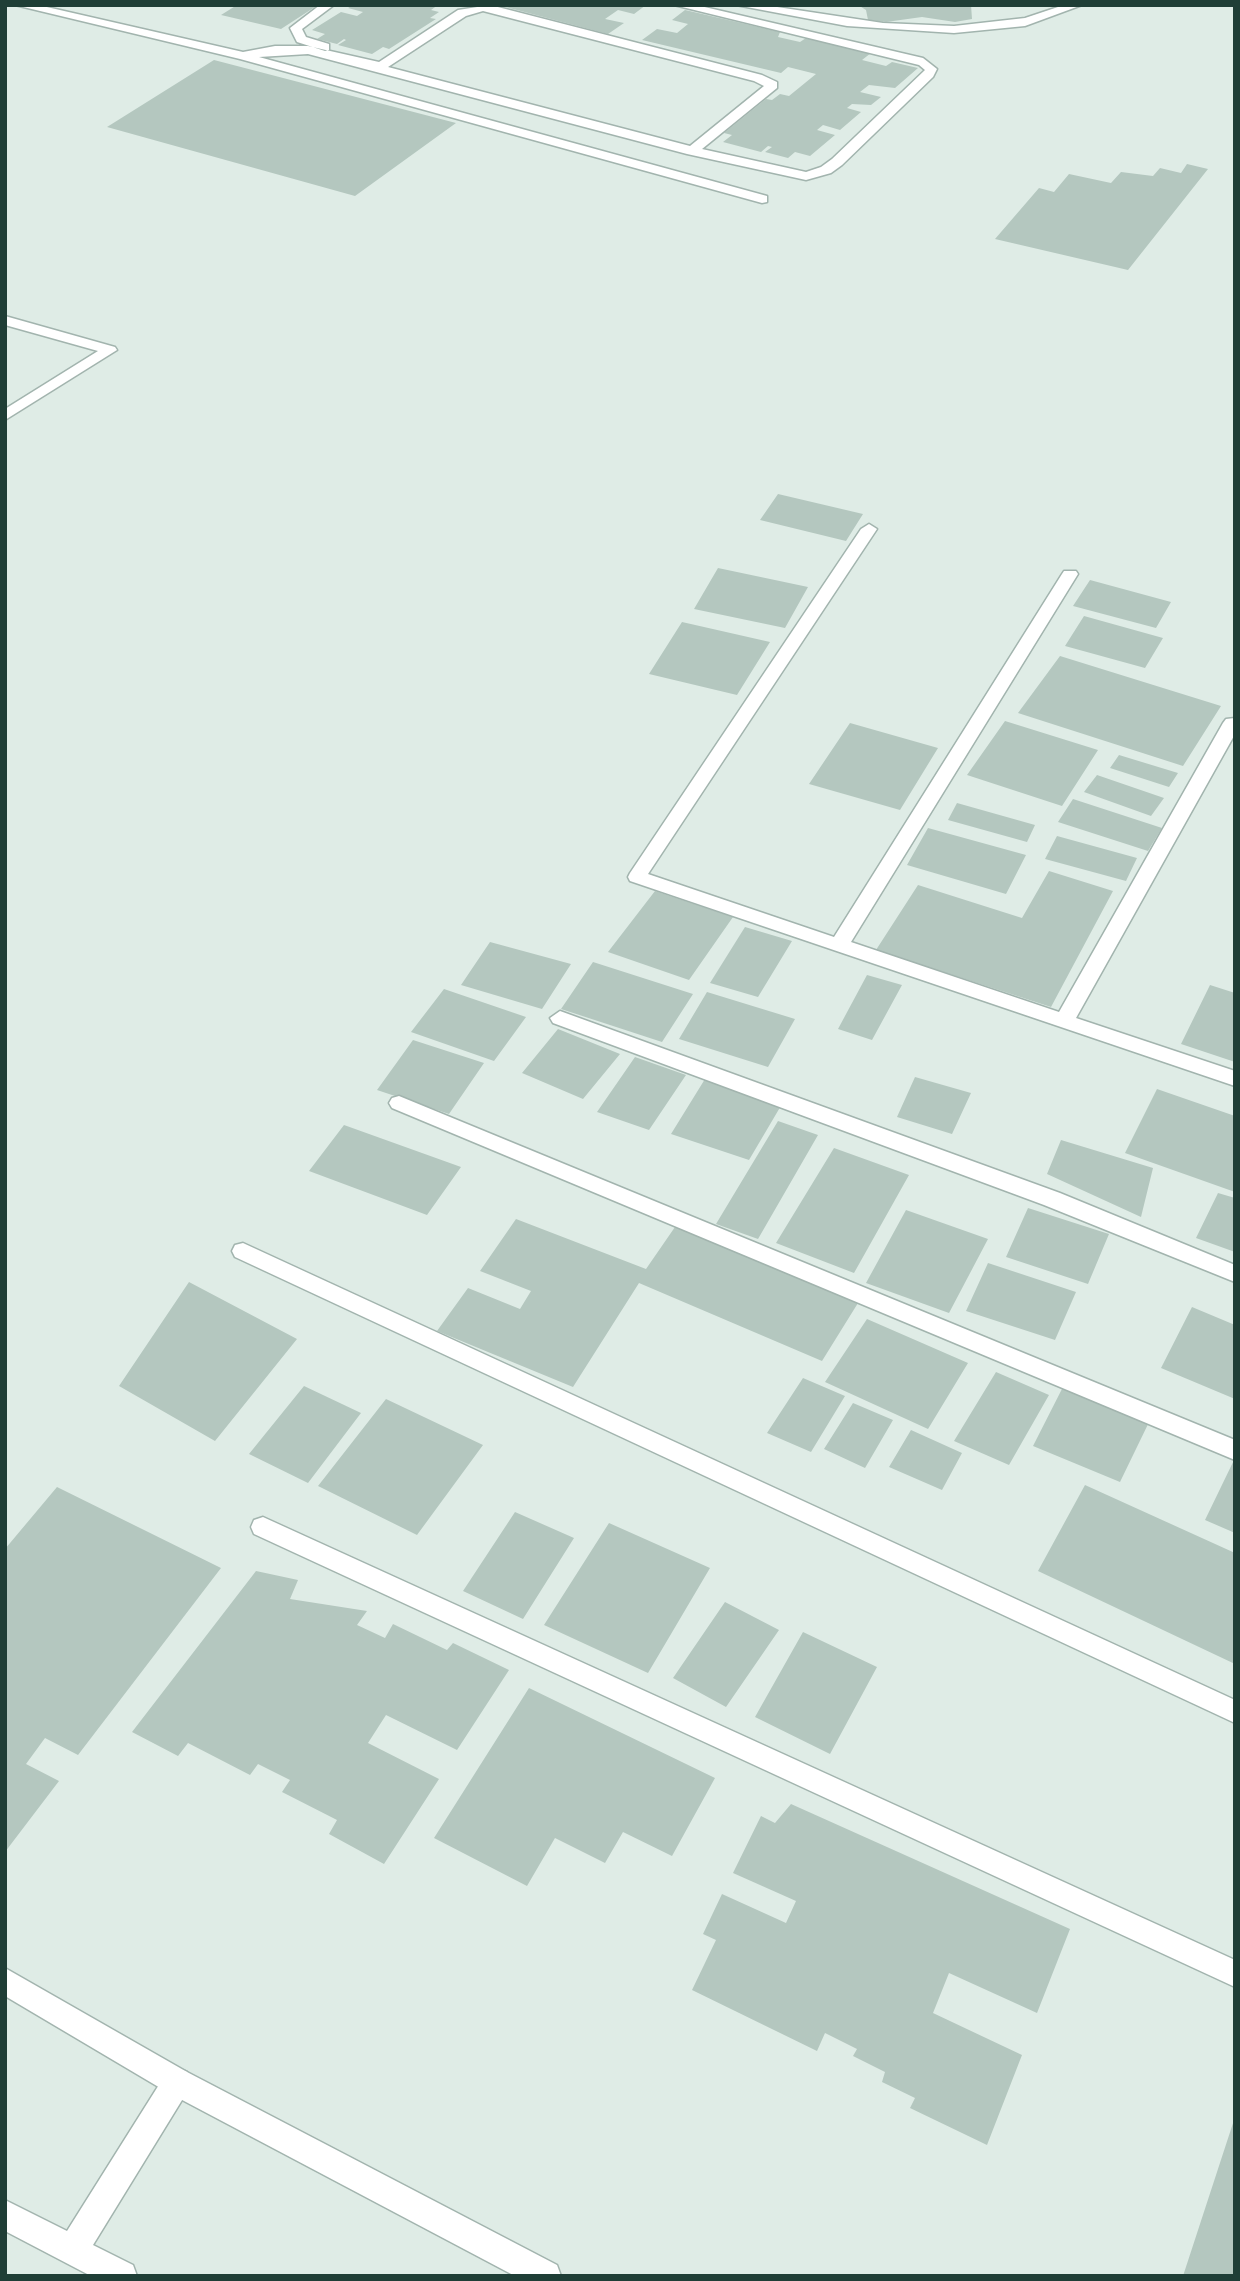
<!DOCTYPE html>
<style>
body{margin:0}
#map{position:relative;width:1240px;height:2281px;overflow:hidden;background:#dfece6;font-family:Rubik,sans-serif}
canvas{display:block}
.frame{position:absolute;inset:0;border:7px solid #1f3e36;pointer-events:none}
</style>
<div id="map">
<canvas width="1240" height="2281"></canvas>
<div class="frame"></div>
</div>
<script>
const ctx = document.querySelector('canvas').getContext('2d');
ctx.lineJoin = 'round';
function fillPath(path, color) { ctx.fillStyle = color; ctx.fill(path, 'evenodd'); }
function strokePath(path, color, width, dash) { ctx.strokeStyle = color; ctx.lineWidth = width; ctx.lineCap = dash ? 'butt' : 'round'; ctx.setLineDash(dash || []); ctx.stroke(path); }
fillPath(new Path2D(`
 M237 5H318L281 29 221 15Z
 M353 5H438L431 10 439 12 430 18 436 19 389 49 383 47 372 54 338 45 346 40 344 39 337 44 317 39 325 34 312 30 341 12 357 16 363 12 348 8Z
 M498 5H646L634 14 618 10 605 19 624 23 608 34Z
 M858 5H971L972 19 955 22 922 17 886 22 868 20 866 10Z
 M685 10 780 32 778 37 800 42 806 38 871 53 862 60 886 66 892 62 918 68 895 88 869 85 860 92 881 97 871 105 852 104 847 108 861 112 840 130 823 125 817 130 835 135 810 156 795 152 788 158 765 152 772 147 768 146 761 152 723 142 732 135 724 133 766 99 772 100 780 94 789 96 816 74 788 67 781 73 642 40 657 29 677 33 688 24 672 20Z
 M214 60 456 123 355 196 107 127Z
 M1187 164 1208 169 1128 270 995 239 1039 188 1054 192 1069 174 1111 183 1121 172 1153 176 1160 168 1181 173Z
 M778 494 863 514 846 541 760 520Z
 M718 568 808 587 785 628 694 609Z
 M1090 580 1171 602 1156 628 1073 606Z
 M1084 616 1163 638 1145 668 1065 646Z
 M682 622 770 642 737 695 649 674Z
 M1060 656 1221 706 1183 766 1018 713Z
 M1005 721 1098 750 1062 806 967 775Z
 M850 723 938 748 900 810 809 784Z
 M1119 755 1178 773 1169 787 1110 768Z
 M1097 775 1164 798 1151 816 1084 792Z
 M1073 799 1162 828 1148 851 1058 822Z
 M957 803 1035 825 1027 842 948 820Z
 M928 828 1026 855 1006 894 907 865Z
 M1057 836 1137 858 1126 881 1045 859Z
 M1049 871 1113 891 1051 1007 876 950 918 885 1022 918Z
 M655 891 733 917 689 980 608 952Z
 M745 927 792 941 758 997 710 983Z
 M490 942 571 964 542 1009 461 985Z
 M593 962 693 994 662 1042 561 1009Z
 M867 975 902 985 872 1040 838 1029Z
 M1210 985 1235 993V1062L1181 1044Z
 M444 989 526 1017 494 1061 411 1032Z
 M707 992 795 1019 768 1067 679 1039Z
 M558 1029 620 1054 583 1099 522 1073Z
 M413 1040 484 1063 449 1114 377 1090Z
 M635 1057 686 1075 649 1130 597 1112Z
 M915 1077 971 1093 952 1134 897 1117Z
 M705 1079 782 1104 749 1160 671 1134Z
 M1157 1089 1235 1116V1192L1125 1153Z
 M778 1121 818 1135 758 1239 716 1224Z
 M344 1125 461 1167 427 1215 309 1171Z
 M1061 1140 1153 1168 1141 1217 1047 1174Z
 M834 1148 909 1175 854 1273 776 1243Z
 M1218 1193 1235 1198V1252L1196 1238Z
 M1028 1208 1109 1234 1088 1284 1006 1257Z
 M906 1210 988 1239 949 1313 866 1283Z
 M516 1219 646 1269 675 1227 858 1303 822 1361 639 1283 573 1387 437 1331 468 1288 520 1309 531 1291 480 1271Z
 M988 1263 1076 1292 1055 1340 966 1311Z
 M189 1282 297 1339 215 1441 119 1386Z
 M1192 1307 1235 1325V1399L1161 1368Z
 M867 1319 968 1363 928 1429 825 1382Z
 M996 1372 1049 1395 1009 1465 954 1441Z
 M803 1378 845 1396 811 1452 767 1433Z
 M1065 1383 1151 1418 1120 1482 1033 1446Z
 M304 1386 361 1413 308 1483 249 1454Z
 M386 1399 483 1445 417 1535 318 1486Z
 M853 1403 893 1420 865 1468 824 1449Z
 M911 1430 962 1453 942 1490 889 1467Z
 M1235 1458V1533L1205 1520Z
 M1085 1485 1235 1553V1664L1038 1571Z
 M57 1487 221 1568 78 1755 45 1738 26 1764 59 1781 5 1852V1549Z
 M515 1512 574 1538 523 1619 463 1591Z
 M609 1523 710 1568 648 1673 544 1625Z
 M256 1571 298 1580 290 1599 367 1611 357 1625 385 1638 393 1624 447 1650 453 1643 509 1670 457 1750 386 1715 368 1743 439 1779 384 1864 329 1834 337 1820 282 1792 290 1780 258 1764 250 1775 188 1743 178 1756 132 1732Z
 M725 1602 779 1630 726 1707 673 1678Z
 M803 1632 877 1667 830 1754 755 1717Z
 M529 1688 715 1778 672 1856 623 1832 605 1863 555 1838 527 1886 434 1838Z
 M791 1804 1070 1929 1037 2013 949 1973 933 2013 1022 2055 987 2145 910 2108 915 2098 882 2082 885 2072 853 2056 857 2049 825 2033 817 2051 692 1990 716 1940 703 1934 722 1894 786 1923 796 1901 733 1873 761 1816 775 1823Z
 M1234 2120 1235 2276H1183Z`), '#b4c7bf');
const lane = new Path2D(`
 M736 5H764L883 23 954 26 1025 18 1064 5H1082L1025 26 954 33 847 26Z
 M5 316 115 347 117 350 5 420V409L98 351 5 325Z
 M177 2068 187 2072 191 2082 187 2092 93 2245 133 2265 137 2276H91L5 2231V2200L67 2231 167 2072Z`);
const street = new Path2D(`
 M15 5H38L243 52 275 46H308L379 62 458 10 490 5 762 75 777 82V88L702 149 806 172 821 167 832 159 925 70 919 65 674 5H696L923 58 937 69 933 77 842 165 831 173 806 180 687 154 308 54 259 57 767 196V202L762 203 240 59ZM483 11 754 81 764 86 690 146 388 67 466 16Z
 M320 5H334L302 29 306 37 329 44V50L325 51 297 42 290 28Z
 M869 524 877 529 648 874 834 937 1062 574 1064 571H1076L1078 574 851 942 1059 1012 1223 723 1226 719 1235 718V734L1076 1018 1235 1071V1086L630 881 628 877 630 873 861 529Z
 M560 1011 1060 1193 1235 1265V1282L1044 1205 553 1023 550 1018Z
 M399 1096 1235 1440V1460L392 1108 389 1103 392 1098Z
 M243 1243 1235 1700V1723L235 1257 232 1251 235 1245Z
 M263 1517 1235 1960V1987L254 1534 251 1527 254 1520Z
 M5 1968 187 2072 557 2265 561 2276H515L167 2092 5 1996Z`);
strokePath(lane, '#a2b4ae', 3);
strokePath(street, '#a2b4ae', 3);
fillPath(lane, '#fff');
fillPath(street, '#fff');
</script>
